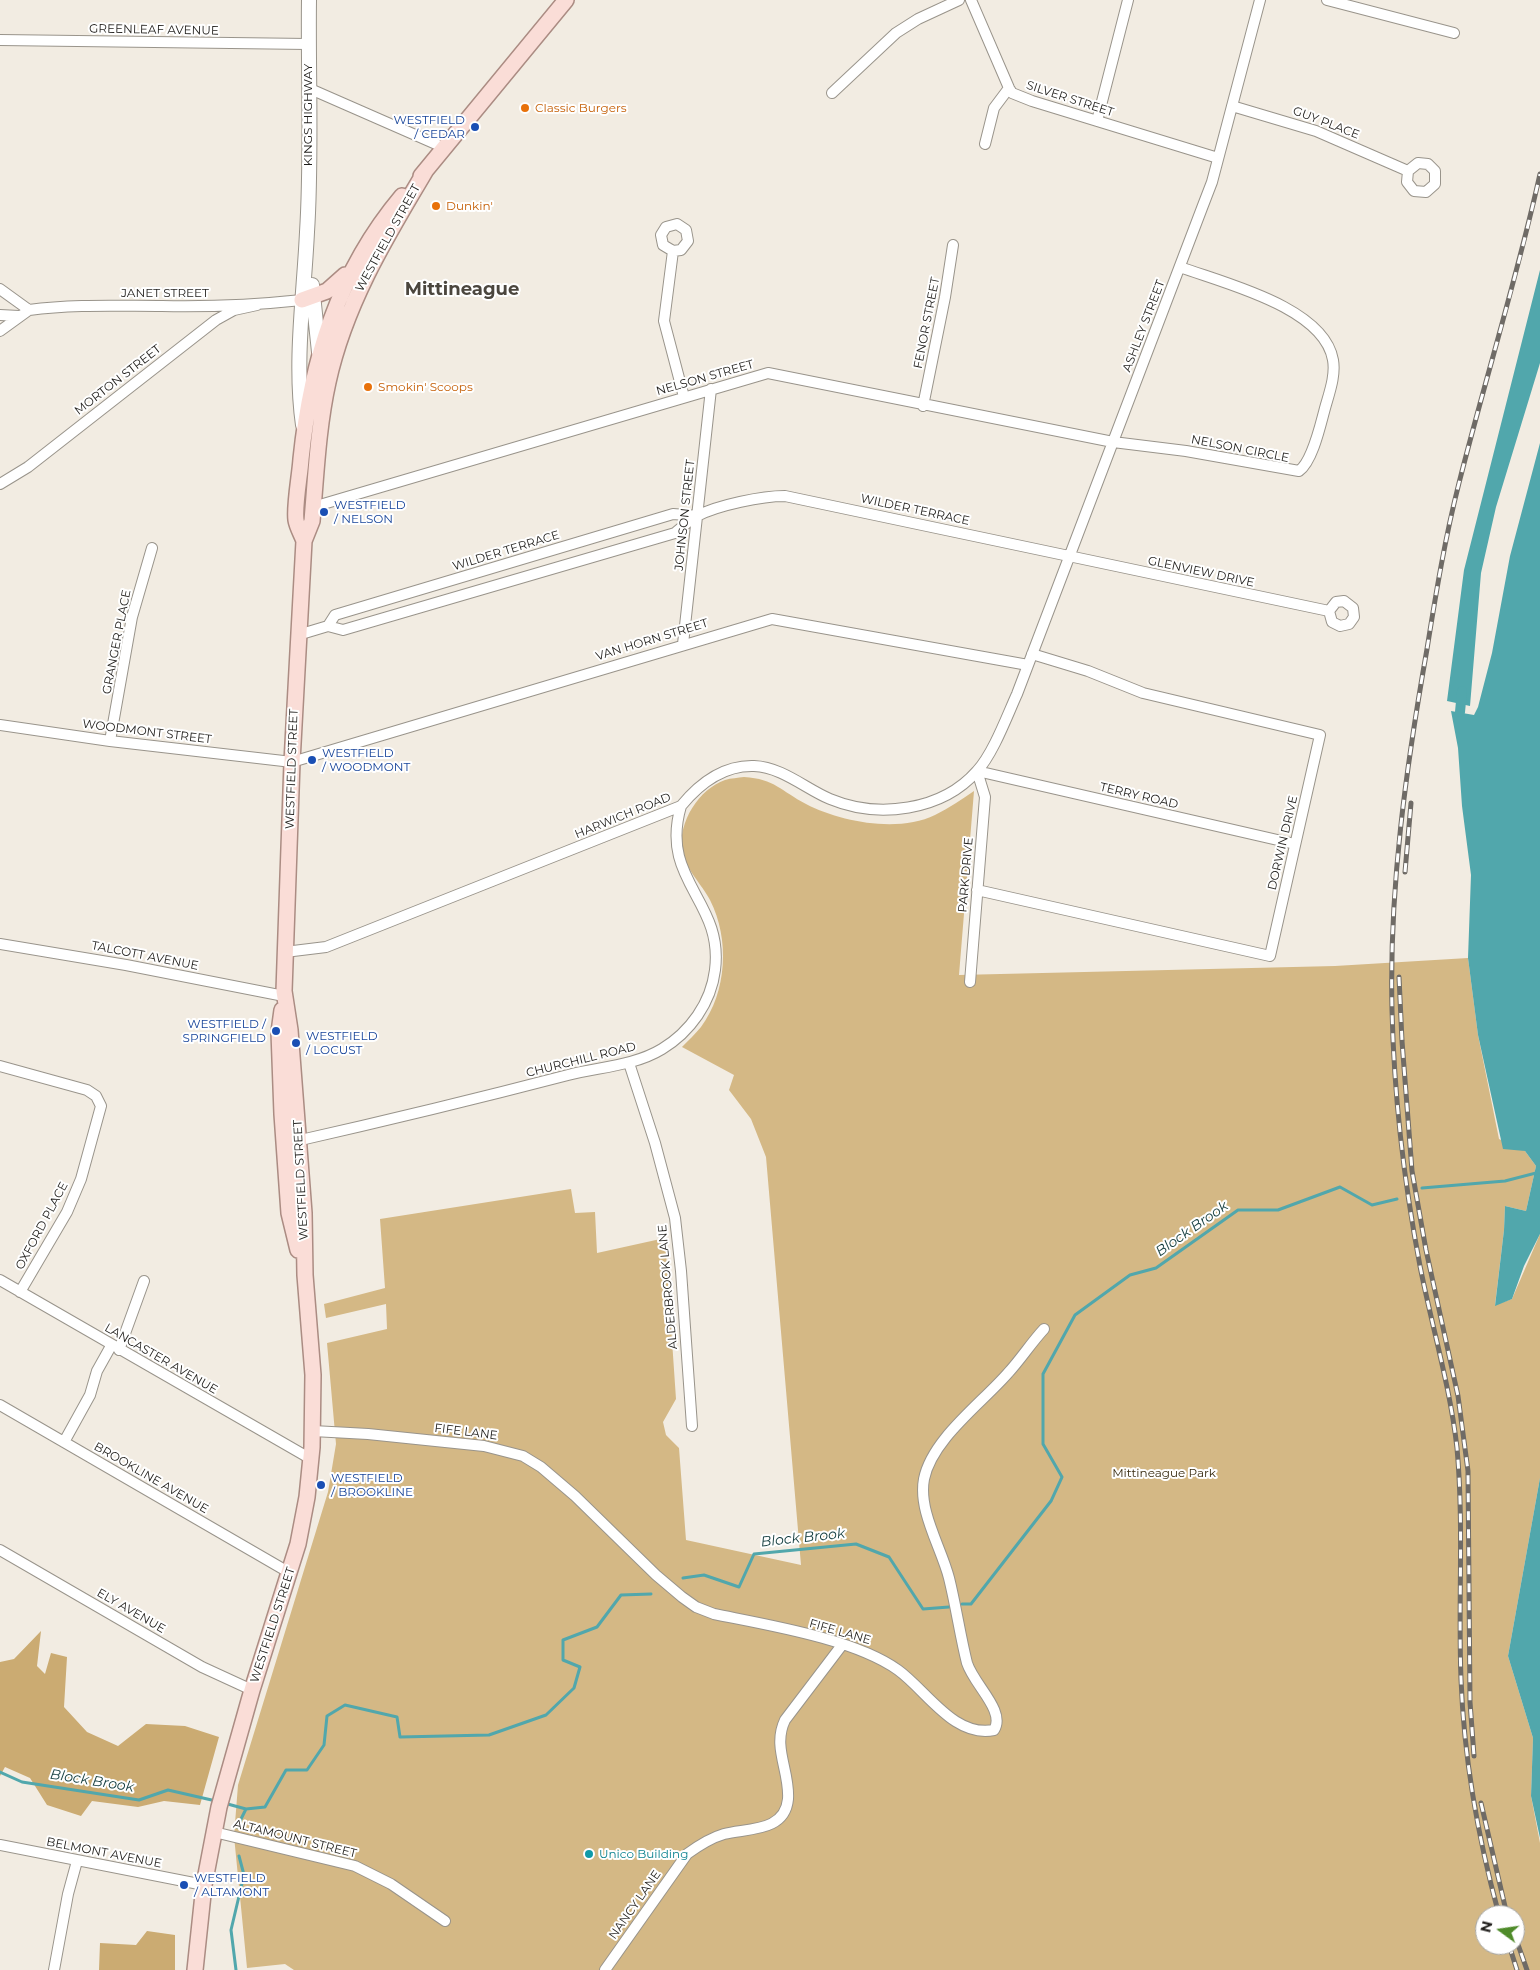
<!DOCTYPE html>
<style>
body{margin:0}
#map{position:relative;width:1540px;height:1970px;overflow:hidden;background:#f2ece2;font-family:Montserrat,sans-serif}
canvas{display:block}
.north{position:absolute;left:1475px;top:1905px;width:50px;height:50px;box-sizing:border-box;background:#fff;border:1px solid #a5a5a3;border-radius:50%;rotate:284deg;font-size:14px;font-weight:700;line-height:20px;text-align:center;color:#1f1d1a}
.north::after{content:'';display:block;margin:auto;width:18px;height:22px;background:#4f8b2a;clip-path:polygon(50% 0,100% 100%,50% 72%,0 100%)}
</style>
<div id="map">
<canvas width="1540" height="1970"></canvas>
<div class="north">N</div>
</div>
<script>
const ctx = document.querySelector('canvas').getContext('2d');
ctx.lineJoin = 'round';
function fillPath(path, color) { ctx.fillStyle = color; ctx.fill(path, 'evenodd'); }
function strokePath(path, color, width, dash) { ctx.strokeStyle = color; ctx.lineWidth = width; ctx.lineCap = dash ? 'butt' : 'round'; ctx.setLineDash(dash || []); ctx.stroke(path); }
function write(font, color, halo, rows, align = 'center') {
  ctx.font = font + ' Montserrat,sans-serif'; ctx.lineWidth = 4; ctx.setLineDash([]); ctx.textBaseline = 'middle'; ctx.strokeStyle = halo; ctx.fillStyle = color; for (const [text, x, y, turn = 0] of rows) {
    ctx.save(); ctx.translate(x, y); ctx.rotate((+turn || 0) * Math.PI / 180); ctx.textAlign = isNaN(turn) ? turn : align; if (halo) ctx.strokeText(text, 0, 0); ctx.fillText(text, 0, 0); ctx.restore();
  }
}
fillPath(new Path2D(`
 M744 777C775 779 781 791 806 804 841 822 898 833 935 815 949 808 962 799 974 791L959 975 1335 966 1468 958 1478 1035 1499 1139 1525 1151 1536 1166 1526 1211 1505 1206 1504 1230 1495 1305 1512 1299 1540 1234V1478L1508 1656 1533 1738 1531 1796 1540 1843V1970H294L285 1964 247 1968 234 1836 238 1785 328 1492 336 1444 327 1343 387 1329 386 1304 326 1318 324 1304 385 1288 380 1219 571 1189 575 1213 595 1212 597 1253 665 1238 676 1399 663 1422 666 1435 679 1448 686 1540 801 1565 766 1157 751 1119 729 1090 734 1075 682 1047C688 1041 695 1034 701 1027 727 992 730 939 710 900 701 883 686 870 682 850 678 822 699 789 725 780 731 778 738 778 744 777ZM1485 1915H1515V1945H1485Z`), '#d4b885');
fillPath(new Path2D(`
 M41 1631 37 1666 45 1674 51 1653 67 1657 64 1707 87 1732 118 1746 146 1724 185 1726 219 1737 200 1805 164 1801 138 1807 92 1801 81 1816 47 1805 30 1778 5 1767 0 1776V1662L14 1659Z
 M147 1931 175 1935V1970H99L100 1943 136 1945Z`), '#cbab72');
fillPath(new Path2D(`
 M1540 270V363L1496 507 1481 573 1470 706 1447 701 1464 570Z
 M1540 443V1234L1524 1266 1512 1299 1495 1306 1504 1230 1505 1206 1526 1211 1536 1166 1525 1151 1503 1149 1478 1035 1468 958 1471 875 1462 806 1458 748 1451 711 1474 715 1478 707 1492 653 1510 556Z
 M1540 1478V1838L1531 1796 1533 1738 1508 1656Z`), '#51a7ac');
strokePath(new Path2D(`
 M1422 1188 1505 1181 1540 1172
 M683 1578 704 1575 739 1587 754 1554 856 1544 889 1557 923 1609 949 1607
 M962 1604H971L1051 1501 1062 1477 1043 1444V1374L1075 1315 1130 1275 1156 1268 1238 1210H1278L1340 1187 1372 1205 1397 1199
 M0 1772 22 1782 139 1800 168 1790 216 1801
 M224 1803 246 1809 265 1807 286 1770H307L324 1745 327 1716 345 1705 397 1717 400 1737 489 1735 546 1715 574 1688 580 1667 563 1660V1640L597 1627 621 1595 651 1594
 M237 1827 246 1809
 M236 1970 231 1930 244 1875 239 1856`), '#51a7ac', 3);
strokePath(new Path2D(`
 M1460 712 1462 691`), '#51a7ac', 10);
const street = new Path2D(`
 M971 0 1009 88 1012 93 1032 101 1218 158
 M1327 0 1454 33
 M0 40 308 44
 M308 88 445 148
 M832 93 896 33 918 19 959 0
 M1232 106 1316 131 1408 171 1407 182 1414 191 1426 192 1435 184V171L1428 164 1418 163 1408 171
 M1097 121 1128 0
 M985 144 994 108 1009 88
 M673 251 681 250 688 241 686 230 677 224 666 227 661 235 663 245 673 251 664 321 684 397
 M0 289 29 310C73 304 117 306 162 306 209 307 255 305 302 300
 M0 315 19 316
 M0 331 29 310
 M923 406 945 297 953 245
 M0 484 28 467 216 320 234 310 257 305
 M313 507 768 373 1113 442 1186 451 1299 471C1312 462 1320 427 1324 412 1328 396 1336 377 1333 360 1324 307 1223 283 1180 267
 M328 626 335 615 673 514 698 516
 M298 635 328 626 343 630 675 533C682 527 690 520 697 516 718 505 762 496 785 496L1329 611 1336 602 1344 601 1353 608 1354 617 1349 624 1340 626 1332 622 1329 611
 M683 644 711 389
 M0 725 110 741 292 762 772 619 1028 665
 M110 741 132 617 152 548
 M977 771 1295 844
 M977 890 1270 956 1320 735 1143 693 1088 671 1032 654
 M0 944 126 965 284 996
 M285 952 326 947 681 806C699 784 724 765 754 766 782 767 806 789 830 799 878 819 942 811 977 771 993 754 1007 716 1017 694L1202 208 1212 182 1260 0
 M970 982 985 797 977 771
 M629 1063 655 1143 675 1218 681 1271 692 1426
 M0 1066 87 1090 96 1096 101 1106 81 1179 67 1212 20 1292
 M292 1142C385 1121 476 1099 568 1075 599 1067 634 1066 662 1049 690 1032 711 1003 715 970 724 900 659 881 681 806
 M0 1280 311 1459
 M119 1350 144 1281
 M0 1405 290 1573
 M313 1431 368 1434 484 1446 523 1456 541 1467 575 1496 656 1575 682 1597 696 1607 714 1614C768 1625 855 1639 898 1670 927 1691 954 1738 994 1730 1006 1711 974 1685 967 1663 960 1635 956 1606 949 1578 941 1547 918 1511 924 1479 932 1439 982 1403 1008 1373 1021 1359 1031 1343 1044 1329
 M64 1442 90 1395 97 1371 111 1346
 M0 1550 202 1667 252 1690
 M214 1832 355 1866 391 1884 445 1921
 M0 1845 204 1885
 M54 1970 68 1894 77 1861
 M605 1970 687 1854C698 1846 710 1838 724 1834 748 1828 785 1832 788 1799 790 1771 772 1747 785 1720L842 1645`);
const secondary = new Path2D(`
 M312 285 319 352
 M303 425C294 362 304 296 307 232 312 155 308 77 309 0`);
const primary = new Path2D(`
 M421 176 566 0
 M302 300 327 291 345 275
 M304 541C302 535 297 527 296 520 294 506 300 475 301 459 311 362 338 272 402 196
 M282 1010 279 1032 282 1114 289 1213 298 1250
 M195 1970 204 1885 219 1807 252 1690 298 1544 307 1497 312 1447 313 1375 305 1275 304 1213 290 1030 284 991 292 762 304 541 312 521C316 475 318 427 328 382 345 304 386 237 426 170`);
strokePath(street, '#99948b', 12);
strokePath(secondary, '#99948b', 16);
strokePath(primary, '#ab8c83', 18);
strokePath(street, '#fff', 10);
strokePath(secondary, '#fff', 14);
strokePath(primary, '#faddd7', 15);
const rail = new Path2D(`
 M1405 872 1411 803
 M1399 977 1402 1041 1412 1171 1426 1250 1458 1396 1468 1471 1470 1702 1474 1756
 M1481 1803 1507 1915
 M1499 1915C1478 1838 1464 1759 1461 1679 1458 1602 1464 1525 1457 1448 1450 1386 1432 1327 1420 1266 1404 1182 1394 1096 1392 1010 1389 889 1406 768 1427 649 1436 593 1445 538 1459 483 1485 380 1517 278 1540 174
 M1515 1936 1527 1970
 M1509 1945 1517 1970`);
strokePath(rail, '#6f6b66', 5);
strokePath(rail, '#fff', 3, [9]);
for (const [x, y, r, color] of [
 [525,108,5,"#e8710a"],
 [475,127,5,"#1a4fb4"],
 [436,206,5,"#e8710a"],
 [368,387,5,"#e8710a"],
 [324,512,5,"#1a4fb4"],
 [312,760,5,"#1a4fb4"],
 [276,1031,5,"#1a4fb4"],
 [296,1043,5,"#1a4fb4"],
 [321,1485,5,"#1a4fb4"],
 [589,1854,5,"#0f9aa8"],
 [184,1885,5,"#1a4fb4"]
]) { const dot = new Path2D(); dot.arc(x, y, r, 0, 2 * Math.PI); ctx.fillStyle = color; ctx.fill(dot); strokePath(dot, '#fff', 2); }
write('12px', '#1f1d1a', '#fff', [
 ["GREENLEAF AVENUE",154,30,1],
 ["SILVER STREET",1070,99,18],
 ["KINGS HIGHWAY",308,115,-90],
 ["GUY PLACE",1326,123,21],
 ["WESTFIELD STREET",388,238,-61],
 ["JANET STREET",165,293],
 ["FENOR STREET",927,323,-79],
 ["ASHLEY STREET",1144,326,-69],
 ["NELSON STREET",705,378,-16],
 ["MORTON STREET",118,380,-38],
 ["NELSON CIRCLE",1240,449,11],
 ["WILDER TERRACE",915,510,12],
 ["JOHNSON STREET",685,515,-84],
 ["WILDER TERRACE",506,551,-17],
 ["GLENVIEW DRIVE",1201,572,12],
 ["VAN HORN STREET",652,640,-17],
 ["GRANGER PLACE",117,642,-79],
 ["WOODMONT STREET",147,732,7],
 ["WESTFIELD STREET",292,769,-88],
 ["TERRY ROAD",1139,796,13],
 ["HARWICH ROAD",623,816,-22],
 ["DORWIN DRIVE",1283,843,-77],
 ["PARK DRIVE",966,875,-85],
 ["TALCOTT AVENUE",145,956,11],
 ["CHURCHILL ROAD",581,1060,-14],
 ["WESTFIELD STREET",301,1180,-93],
 ["OXFORD PLACE",42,1226,-62],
 ["ALDERBROOK LANE",668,1287,-95],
 ["LANCASTER AVENUE",161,1359,30],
 ["FIFE LANE",466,1432,7],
 ["BROOKLINE AVENUE",151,1478,30],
 ["ELY AVENUE",131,1611,30],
 ["WESTFIELD STREET",273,1625,-72],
 ["FIFE LANE",840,1632,16],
 ["ALTAMOUNT STREET",295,1839,14],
 ["BELMONT AVENUE",104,1853,11],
 ["NANCY LANE",635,1905,-55]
]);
write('12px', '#c56008', '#fff', [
 ["Classic Burgers",535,108],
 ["Dunkin'",446,206],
 ["Smokin' Scoops",378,387]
], 'left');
write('12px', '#164399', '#fff', [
 ["WESTFIELD",465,120,"right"],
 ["/ CEDAR",465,134,"right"],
 ["WESTFIELD",334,505],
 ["/ NELSON",334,519],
 ["WESTFIELD",322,753],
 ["/ WOODMONT",322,767],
 ["WESTFIELD /",266,1024,"right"],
 ["SPRINGFIELD",266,1038,"right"],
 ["WESTFIELD",306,1036],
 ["/ LOCUST",306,1050],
 ["WESTFIELD",331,1478],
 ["/ BROOKLINE",331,1492],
 ["WESTFIELD",194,1878],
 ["/ ALTAMONT",194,1892]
], 'left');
write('12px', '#382b10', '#fff', [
 ["Mittineague Park",1164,1473]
]);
write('12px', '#0d838f', '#fff', [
 ["Unico Building",599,1854]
], 'left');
write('italic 14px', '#123c3e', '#fff', [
 ["Block Brook",1192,1229,-35],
 ["Block Brook",803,1538,-6],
 ["Block Brook",92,1781,9]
]);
write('bold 18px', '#4b463e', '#fff', [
 ["Mittineague",462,290]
]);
</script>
